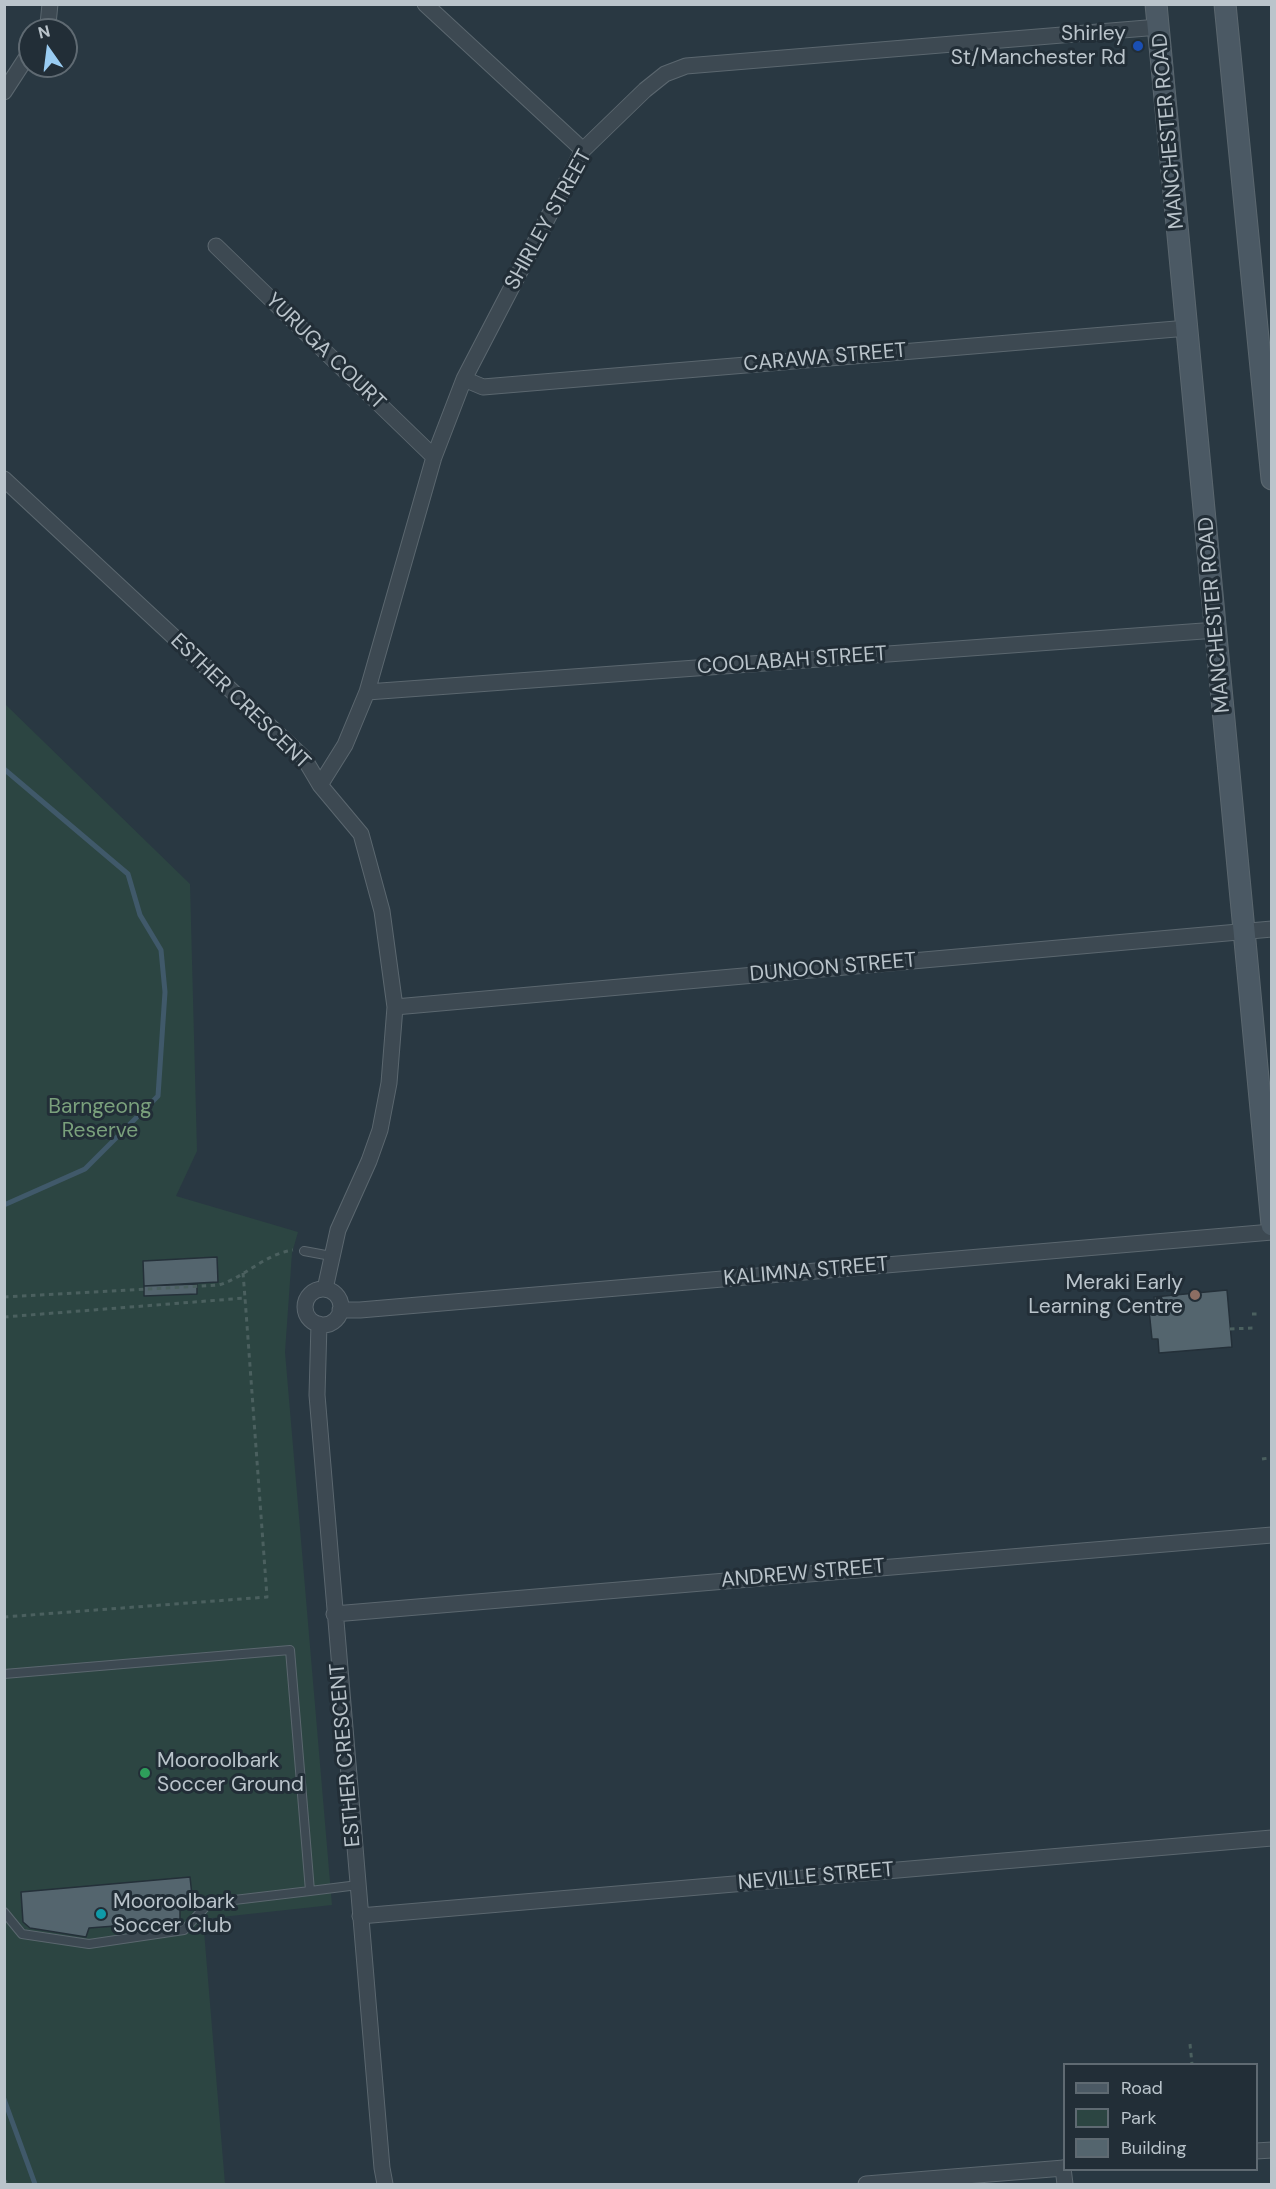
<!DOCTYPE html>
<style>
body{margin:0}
#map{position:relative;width:1276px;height:2189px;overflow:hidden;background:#293842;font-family:"DM Sans",sans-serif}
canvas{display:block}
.frame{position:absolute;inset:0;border:6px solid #bac4cb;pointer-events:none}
.legend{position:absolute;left:1063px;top:2063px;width:195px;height:108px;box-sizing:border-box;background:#222e37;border:2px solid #5f6a72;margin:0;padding:8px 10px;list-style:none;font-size:18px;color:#bac4cb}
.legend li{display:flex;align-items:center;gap:12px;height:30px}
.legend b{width:30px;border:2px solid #5f6a72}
.north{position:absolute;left:18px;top:18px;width:60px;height:60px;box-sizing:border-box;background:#222e37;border:2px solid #5f6a72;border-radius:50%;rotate:346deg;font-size:16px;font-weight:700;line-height:24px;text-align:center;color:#bac4cb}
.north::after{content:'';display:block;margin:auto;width:21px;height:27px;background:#99ccf2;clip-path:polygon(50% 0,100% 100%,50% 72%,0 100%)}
</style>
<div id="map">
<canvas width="1276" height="2189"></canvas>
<div class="frame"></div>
<ul class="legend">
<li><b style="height:8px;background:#4b5964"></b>Road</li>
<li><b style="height:16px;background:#2c4542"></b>Park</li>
<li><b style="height:16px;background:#54656e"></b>Building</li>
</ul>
<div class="north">N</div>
</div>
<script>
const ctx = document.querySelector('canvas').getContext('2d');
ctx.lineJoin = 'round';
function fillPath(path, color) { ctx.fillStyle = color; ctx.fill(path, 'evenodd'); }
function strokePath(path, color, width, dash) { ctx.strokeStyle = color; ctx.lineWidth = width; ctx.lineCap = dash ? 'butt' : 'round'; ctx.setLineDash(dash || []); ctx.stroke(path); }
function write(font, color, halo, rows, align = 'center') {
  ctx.font = font + ' "DM Sans",sans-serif'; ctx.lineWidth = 6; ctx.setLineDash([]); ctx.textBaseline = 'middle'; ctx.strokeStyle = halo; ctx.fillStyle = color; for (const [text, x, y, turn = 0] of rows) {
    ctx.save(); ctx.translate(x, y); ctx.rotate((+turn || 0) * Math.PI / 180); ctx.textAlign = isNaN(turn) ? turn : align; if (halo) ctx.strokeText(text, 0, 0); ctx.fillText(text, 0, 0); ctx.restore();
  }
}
fillPath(new Path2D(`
 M5 704 190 884 197 1151 176 1196 298 1232 292 1253 285 1352 332 1905 203 1919 225 2184H5Z`), '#2c4542');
strokePath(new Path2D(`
 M4 769 128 874 140 915 161 950 165 992 158 1096 85 1169 4 1205
 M4 2099 35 2184`), '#40596a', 5);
const building = new Path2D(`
 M217 1257 218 1282 144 1286 143 1261Z
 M197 1284V1294L144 1296V1286Z
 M1227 1290 1232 1347 1159 1353 1158 1339H1152L1149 1310H1155L1154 1297Z
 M190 1877 193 1905 180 1907V1921L89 1928 86 1937 30 1928 23 1922 21 1892Z`);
fillPath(building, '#54656e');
strokePath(building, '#243039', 1.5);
const service = new Path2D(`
 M304 1251 331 1256
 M4 1674 290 1650 310 1891 358 1885
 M4 1912 22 1934 89 1944 184 1930 209 1903 310 1891`);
const minor = new Path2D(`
 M425 4 583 150
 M44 30 48 24 50 4
 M4 92 30 52
 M216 246 434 457
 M464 379 483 387 1188 328
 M4 479 304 758 320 785 361 834 382 911 395 1007 389 1083 380 1130 369 1161 338 1230 325 1289
 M367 692 1217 630
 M320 785 345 745 367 692 434 457 464 379 583 150 645 90 665 74 686 66 1159 27
 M395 1007 1272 929
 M305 1307a18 18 0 1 1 36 0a18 18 0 1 1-36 0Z
 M340 1310H360L1272 1232
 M319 1324 317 1395 382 2168 385 2184
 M334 1614 1272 1535
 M360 1916 1272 1838
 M1256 2151 1272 2150
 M1063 2168 1065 2184
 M866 2184 1064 2168`);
const secondary = new Path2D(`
 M1156 4 1272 1225
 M1225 4 1272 479`);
strokePath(service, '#5b676f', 10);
strokePath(minor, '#5b676f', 17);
strokePath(secondary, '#5b676f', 23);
strokePath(new Path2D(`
 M243 1273 245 1298
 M4 1297 219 1285C245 1277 265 1254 293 1250
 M1252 1314H1260
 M4 1317 245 1298 267 1597 4 1617
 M1230 1329 1253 1328
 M1262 1459 1269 1458
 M1190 2044 1192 2064
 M4 2179 7 2184`), '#4b605f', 3, [4.5, 4.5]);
strokePath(service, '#3d4952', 8);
strokePath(minor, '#3d4952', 15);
strokePath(secondary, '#4b5964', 21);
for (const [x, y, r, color] of [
 [1138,46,6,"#1a4fb4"],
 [1195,1295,6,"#8d6e63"],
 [145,1773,6,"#2e9e5b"],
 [101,1914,6,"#0f9aa8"]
]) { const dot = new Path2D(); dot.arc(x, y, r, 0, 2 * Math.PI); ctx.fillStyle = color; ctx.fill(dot); strokePath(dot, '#222e37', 2); }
write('21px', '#bac4cb', '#222e37', [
 ["Shirley",1126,34],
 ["St/Manchester Rd",1126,58],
 ["Meraki Early",1183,1283],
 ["Learning Centre",1183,1307],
 ["Mooroolbark",157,1761,"left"],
 ["Soccer Ground",157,1785,"left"],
 ["Mooroolbark",113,1902,"left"],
 ["Soccer Club",113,1926,"left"]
], 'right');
write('21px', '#bac4cb', '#222e37', [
 ["MANCHESTER ROAD",1169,131,-95],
 ["SHIRLEY STREET",549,220,-61],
 ["YURUGA COURT",325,352,44],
 ["CARAWA STREET",825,358,-5],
 ["MANCHESTER ROAD",1215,615,-95],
 ["COOLABAH STREET",792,661,-4],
 ["ESTHER CRESCENT",240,702,44],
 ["DUNOON STREET",833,968,-5],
 ["KALIMNA STREET",806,1272,-5],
 ["ANDREW STREET",803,1574,-5],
 ["ESTHER CRESCENT",346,1755,-95],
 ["NEVILLE STREET",816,1877,-5]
]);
write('21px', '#7aa07c', '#222e37', [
 ["Barngeong",100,1107],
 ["Reserve",100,1131]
]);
</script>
